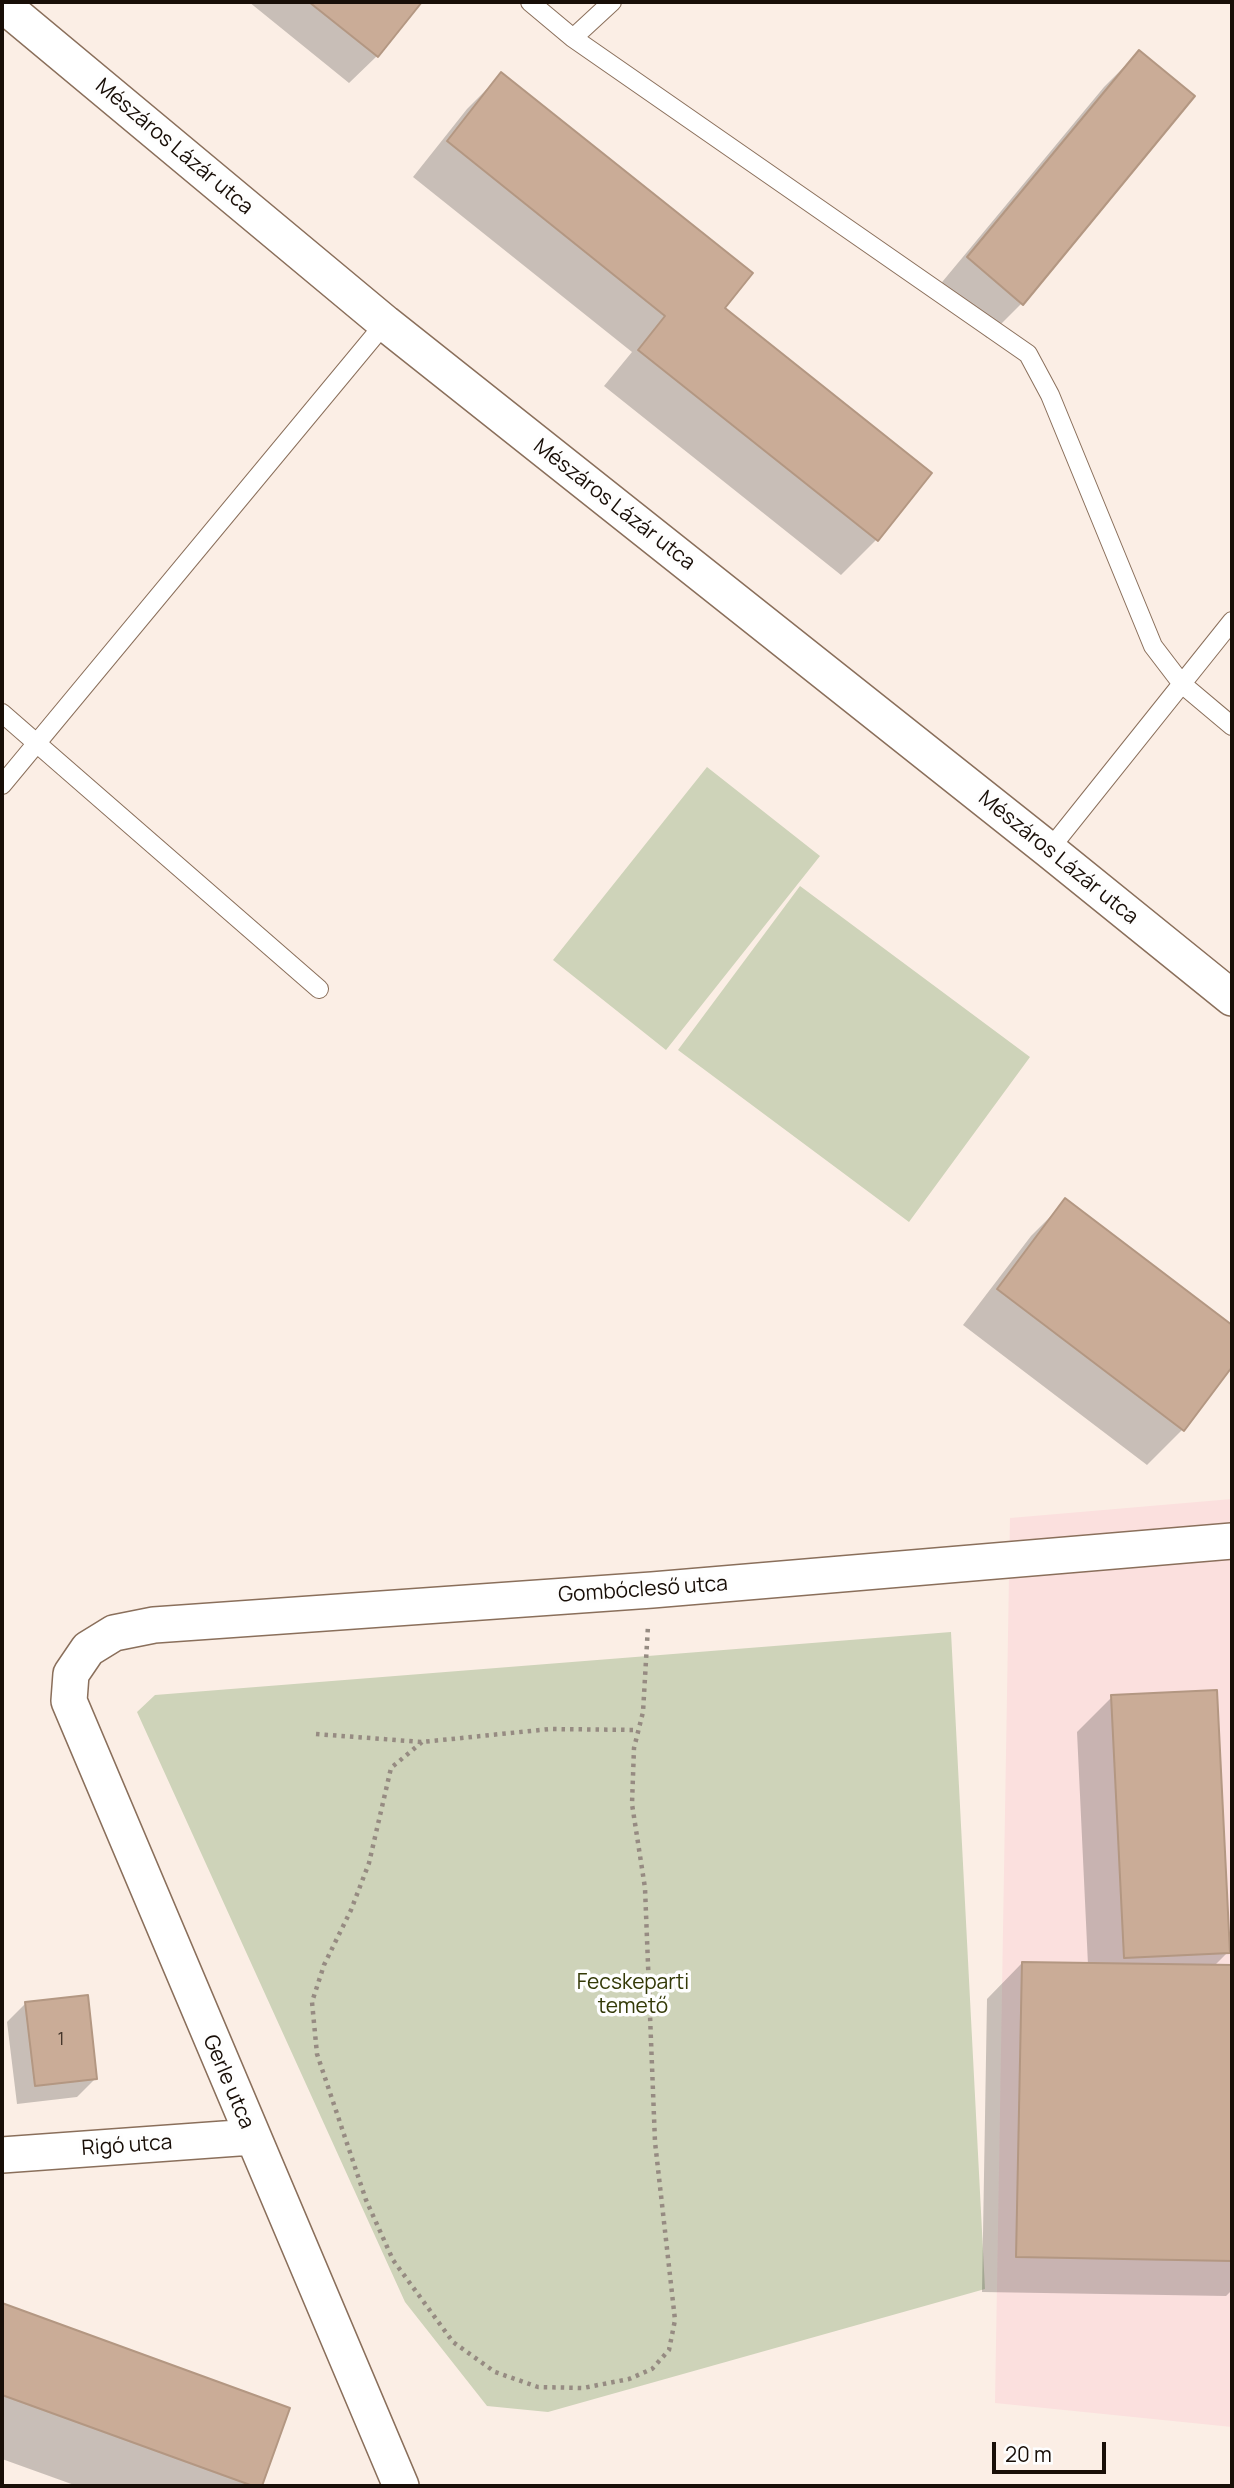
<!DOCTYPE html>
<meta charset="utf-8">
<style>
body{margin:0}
#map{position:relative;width:1234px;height:2488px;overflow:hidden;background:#fbeee5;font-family:Manrope,sans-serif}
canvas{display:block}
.frame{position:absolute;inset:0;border:4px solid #180e07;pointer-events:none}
.scale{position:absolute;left:992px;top:2442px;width:114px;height:32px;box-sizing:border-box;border:4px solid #180e07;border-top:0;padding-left:9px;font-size:21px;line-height:24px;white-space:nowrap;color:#180e07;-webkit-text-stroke:5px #fefefe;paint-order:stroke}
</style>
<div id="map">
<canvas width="1234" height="2488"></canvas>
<div class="frame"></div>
<div class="scale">20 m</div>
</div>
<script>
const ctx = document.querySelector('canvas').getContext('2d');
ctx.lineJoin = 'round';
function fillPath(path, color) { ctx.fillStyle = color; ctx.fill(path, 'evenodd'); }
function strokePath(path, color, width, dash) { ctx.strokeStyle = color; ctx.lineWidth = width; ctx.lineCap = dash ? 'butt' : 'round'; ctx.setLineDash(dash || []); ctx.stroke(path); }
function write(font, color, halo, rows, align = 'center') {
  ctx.font = font + ' Manrope,sans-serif'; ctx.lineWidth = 7; ctx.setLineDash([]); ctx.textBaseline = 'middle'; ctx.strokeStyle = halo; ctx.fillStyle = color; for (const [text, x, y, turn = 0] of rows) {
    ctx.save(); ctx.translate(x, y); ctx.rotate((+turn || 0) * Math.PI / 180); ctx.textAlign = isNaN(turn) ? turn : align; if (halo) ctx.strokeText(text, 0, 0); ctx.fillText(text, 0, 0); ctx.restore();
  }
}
fillPath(new Path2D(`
 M1232 1499V2427L995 2403 1010 1518Z`), '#fbe0de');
fillPath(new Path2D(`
 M707 767 820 856 666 1050 553 960Z
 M800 886 1030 1057 909 1222 678 1050Z
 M951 1632 985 2289 548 2412 487 2406 405 2302 137 1712 155 1695Z`), '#ced3b9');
fillPath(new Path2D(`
 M249 2H420L377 56 349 83Z
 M1139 52 1022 303 987 338 933 293 1104 87Z
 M502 74 723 309 929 473 876 540 841 575 604 386 632 352 413 177 467 109Z
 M1066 1201 1232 1327V1364L1182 1430 1147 1465 963 1325 1031 1236Z
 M1112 1697 1228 1952 1213 1967H1232V2290L1226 2296 982 2292 987 1999 1022 1963 1088 1965 1077 1732Z
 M26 2003 95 2079 77 2097 17 2104 7 2022Z
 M2 2305 288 2409 260 2486H77L2 2459Z`), '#0003');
const building = new Path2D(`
 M309 2H422L378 57Z
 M1139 50 1195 96 1023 305 967 257Z
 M501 72 753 273 725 308 932 473 878 541 638 350 665 316 447 141Z
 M1065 1198 1232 1325V1367L1184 1431 997 1289Z
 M1217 1690 1230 1953 1124 1958 1111 1695Z
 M1022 1962 1232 1965V2261L1016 2257Z
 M88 1995 97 2079 35 2086 25 2002Z
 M2 2303 290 2408 262 2486H253L2 2395Z`);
fillPath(building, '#caac97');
strokePath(building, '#b39782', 2);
const lane = new Path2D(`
 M530 2 573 38 1028 354 1050 395 1153 646 1182 684 1232 726
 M573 38 612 2
 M2 713 319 989
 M2 785 385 323
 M1049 850 1232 621`);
const street = new Path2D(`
 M2 4 385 323 1049 850 1232 998
 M2 2155 252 2137
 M401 2486 69 1701 71 1674 88 1649 114 1633 154 1625 652 1590 1232 1541`);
strokePath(lane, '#8a6f5b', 20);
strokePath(street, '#8a6f5b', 38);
strokePath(new Path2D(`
 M316 1734 422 1742 550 1729 638 1730
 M422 1742 391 1768 369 1863 351 1910 324 1965 312 2002 317 2054 366 2200 393 2260 453 2342 495 2372 538 2387 583 2388 629 2379 652 2369 669 2350 675 2320 655 2142 645 1888 632 1804 634 1748 643 1712 648 1626`), '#968b82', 4.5, [3.5, 5]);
strokePath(lane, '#fff', 18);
strokePath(street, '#fff', 35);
write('18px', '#44362b', null, [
 ["1",61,2040]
]);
write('21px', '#180e07', '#fefefe', [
 ["Mészáros Lázár utca",174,147,40],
 ["Mészáros Lázár utca",614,505,38],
 ["Mészáros Lázár utca",1058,858,39],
 ["Gombócleső utca",643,1590,-4],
 ["Gerle utca",228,2082,67],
 ["Rigó utca",127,2146,-4]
]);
write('21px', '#333907', '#fefefe', [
 ["Fecskeparti",633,1983],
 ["temető",633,2007]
]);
</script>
